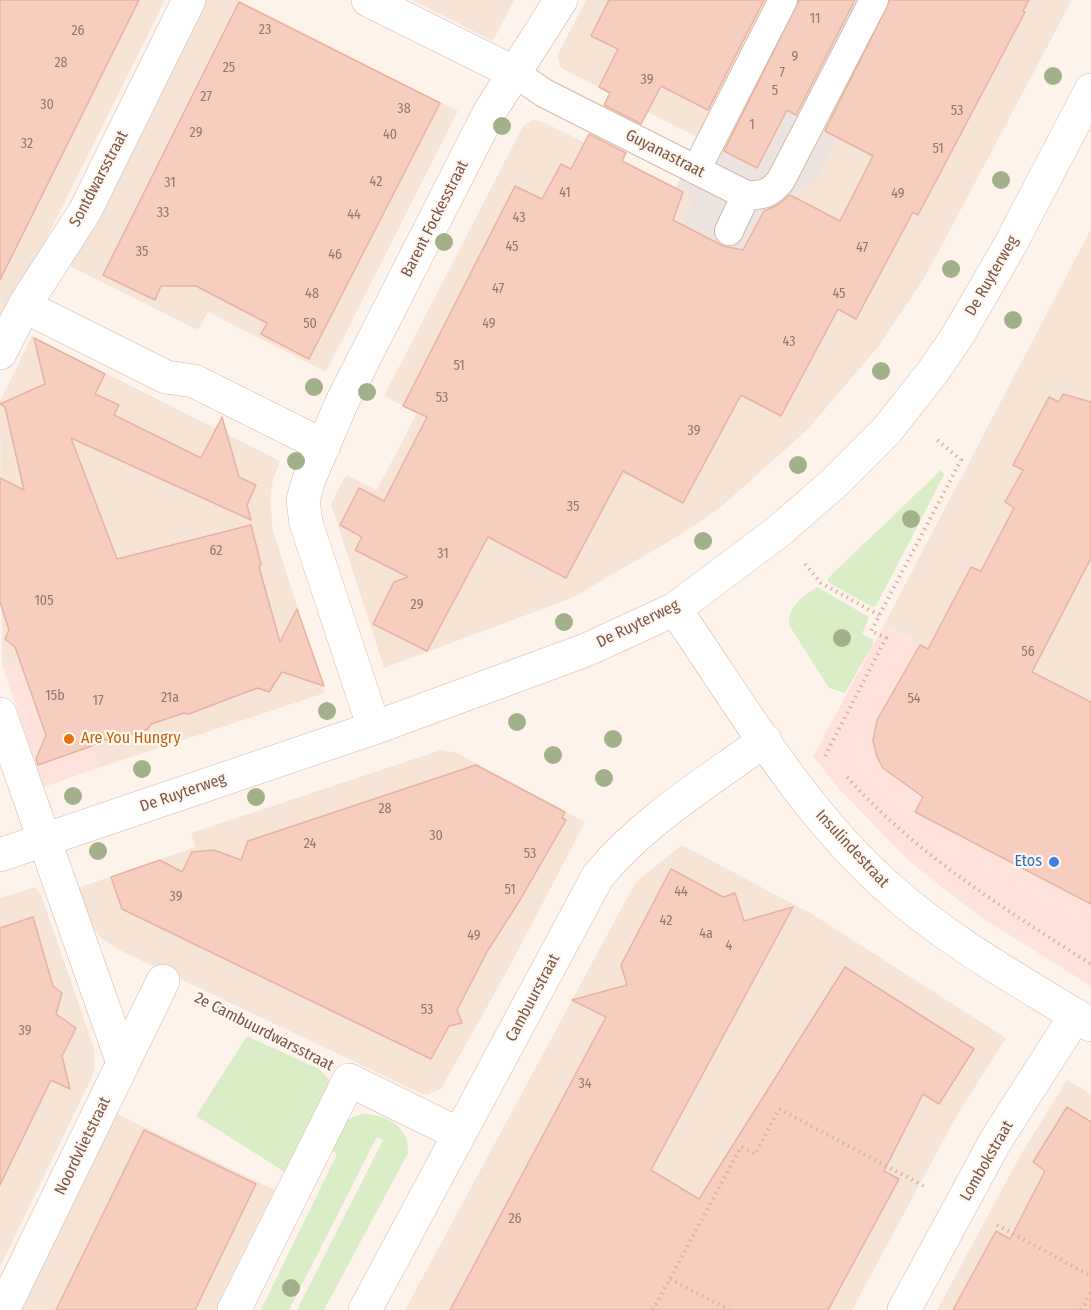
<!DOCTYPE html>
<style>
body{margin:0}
canvas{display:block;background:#fef3ea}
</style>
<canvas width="1091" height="1310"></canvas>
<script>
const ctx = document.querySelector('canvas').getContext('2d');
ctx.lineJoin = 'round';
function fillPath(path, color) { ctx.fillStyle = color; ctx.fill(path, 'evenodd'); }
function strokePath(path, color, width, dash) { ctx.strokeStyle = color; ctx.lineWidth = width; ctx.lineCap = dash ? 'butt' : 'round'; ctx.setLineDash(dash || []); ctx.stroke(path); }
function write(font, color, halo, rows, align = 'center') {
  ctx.font = font + ' "Fira Sans Condensed",sans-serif'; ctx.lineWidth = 4.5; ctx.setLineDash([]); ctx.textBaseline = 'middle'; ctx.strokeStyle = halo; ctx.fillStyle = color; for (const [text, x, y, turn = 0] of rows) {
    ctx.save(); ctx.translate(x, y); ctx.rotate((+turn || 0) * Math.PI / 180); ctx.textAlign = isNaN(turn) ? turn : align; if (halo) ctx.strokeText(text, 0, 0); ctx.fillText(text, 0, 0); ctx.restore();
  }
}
fillPath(new Path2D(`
 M0 0H165L0 332Z
 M198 0H238L458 111 326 372 208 312 198 330 68 265Z
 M412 0H514L493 41Z
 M586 0H772L701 139 561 68 557 56Z
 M909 0H1072L925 277 878 347 808 429 721 507 685 532 572 598 384 668 331 504 346 475 377 490 417 413 384 396 523 126 532 120 541 121 695 197Z
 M1091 229V732L884 625Z
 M32 336 280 461 273 480 270 501 273 531 325 693 98 768 56 647 2 666 0 401Z
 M441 750 457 753 585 822 511 964 441 1089 427 1095 418 1092 115 948 99 936 93 928 78 888 196 847 191 833Z
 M682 845 812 914 1006 1038 956 1117 852 1310H405L627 898 637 881Z
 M35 887 41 895 94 1048V1069L91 1079 0 1267V898Z
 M1067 1080 1091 1094V1310H937L1021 1154Z
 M113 1112 279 1192 222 1310H16Z`), '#f6e4d7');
fillPath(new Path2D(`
 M884 625 1091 732V986L979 916 910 862 839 789 813 756Z
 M56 647 98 768 44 787 2 666Z`), '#fee3dd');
fillPath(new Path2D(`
 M772 0H909L816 177 780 206 727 284 667 253 694 197 676 187Z`), '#ede4df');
fillPath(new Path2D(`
 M941 470 944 475 876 606 872 607 828 582V578Z
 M817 587 869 617 862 634 873 639V644L845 693 829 688 789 625C788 606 802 597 817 587Z
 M247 1036 319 1069 328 1078 330 1083 288 1174 196 1116Z
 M368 1114C391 1117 409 1128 408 1153L324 1310H297L383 1140 377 1137 289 1310H261L337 1154 329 1149C339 1130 343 1115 368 1114Z`), '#dbedc6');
const building = new Path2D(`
 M0 0H139L0 280Z
 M609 0H764L708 110 661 86 641 124 604 105 610 93 599 87 618 49 591 36Z
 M799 0H855L796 115 787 110 757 168 724 151Z
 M890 0H1029L1023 11 1025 12 918 215 913 212 856 319 838 309 781 416 741 395 683 503 623 471 566 578 488 537 427 651 373 624 394 582 408 577 355 550 362 537 340 525 359 488 384 501 427 417 403 406 515 186 542 199 561 164 571 169 589 134 626 153 622 161 683 192 673 220 723 246 743 250 764 211 778 205 790 195 840 221 873 156 825 131Z
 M239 2 440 103 309 359 261 334 267 323 196 286H161L155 300 103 275Z
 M34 338 105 374 95 394 119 405 114 415 201 458 222 417 239 477 256 485 247 505 251 520 71 438 117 559 251 525 261 564 259 567 280 642 297 609 324 686 282 672 269 692 258 688 244 693 189 714 184 713 151 724 148 729 110 741 103 739 89 747 38 765 36 759 46 735 15 647 5 639 9 630 0 602V478L24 490 5 407 0 404 45 384Z
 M1063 394 1091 402V558L1032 672 1091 702V904L915 812 923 797 883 768 877 757 873 741 877 720 920 645 928 649 971 567 981 571 1014 508 1005 502 1023 470 1013 465 1049 397 1059 402Z
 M476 765 565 812 562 818 566 820 520 900 488 950 457 1010 462 1023 449 1026 431 1059 122 909 111 877 160 860 182 872 192 852 214 850 241 860 248 841Z
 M671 869 723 897 735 893 744 921 793 907 651 1170 699 1199 845 967 974 1049 939 1104 923 1094 884 1171 899 1179 828 1310H450L606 1017 572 1000 627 985 621 965Z
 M33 917 53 986 62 993 56 1014 76 1028 62 1056 70 1089 51 1080 0 1185V928Z
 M1067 1107 1091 1122V1310H953L996 1231 1010 1239 1045 1171 1033 1162Z
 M144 1130 256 1184 195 1310H56Z`);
fillPath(building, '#f5cebf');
strokePath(building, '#e9b29e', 1.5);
const service = new Path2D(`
 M515 73 544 93 746 195C763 196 771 193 781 180L874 0
 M696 170 783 0
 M729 231 746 195`);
const minor = new Path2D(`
 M368 0 515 73
 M24 306 166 377 194 381 324 446
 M0 353 24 306 85 211 189 0
 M675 609C741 705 802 812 891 890 950 943 1024 983 1091 1025
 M0 714 123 1063
 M374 728 306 523 303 500 309 479 342 402 489 113 561 0
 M0 855 374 728 586 650 675 609 779 531 834 483 887 430 932 373 958 335 1009 247 1091 90
 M3 1310 163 981
 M234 1310 349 1080 459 1134
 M365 1310 598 876C643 821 708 782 765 740
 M904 1310 996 1140 1076 1015`);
strokePath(service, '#d2b9ad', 30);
strokePath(minor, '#d2b9ad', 34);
strokePath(new Path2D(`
 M805 564 821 583 879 615
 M825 756 886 638 871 631 961 460 935 438
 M847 777C917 855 1003 908 1091 964
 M201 1000 316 1056
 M997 1225 1091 1276
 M670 1279 729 1310
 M653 1310 741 1147 755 1154 779 1109 924 1186
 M1081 1310 1091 1292`), '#dbb1a1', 4, [1.5, 4.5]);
strokePath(service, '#fff', 28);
strokePath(minor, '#fff', 33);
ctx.fillStyle = '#a3b18b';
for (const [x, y] of [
 [1053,76],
 [502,126],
 [1001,180],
 [444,242],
 [951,269],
 [1013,320],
 [881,371],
 [314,387],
 [367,392],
 [296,461],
 [798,465],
 [911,519],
 [703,541],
 [564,622],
 [842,638],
 [327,711],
 [517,722],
 [613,739],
 [553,755],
 [142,769],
 [604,778],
 [73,796],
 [256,797],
 [98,851],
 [291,1288]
]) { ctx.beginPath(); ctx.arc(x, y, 9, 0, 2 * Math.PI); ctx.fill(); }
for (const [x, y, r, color] of [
 [69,739,6,"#e8710a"],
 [1054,862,6,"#3f7fe0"]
]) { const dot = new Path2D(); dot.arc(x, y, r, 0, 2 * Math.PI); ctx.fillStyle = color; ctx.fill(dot); strokePath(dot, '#fff8f1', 2); }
write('14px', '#9a7467', null, [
 ["11",815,19],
 ["23",265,30],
 ["26",78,31],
 ["9",795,57],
 ["28",61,63],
 ["25",229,68],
 ["7",782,73],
 ["39",647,80],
 ["5",775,91],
 ["27",206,97],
 ["30",47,105],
 ["38",404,109],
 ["53",957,111],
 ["1",752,125],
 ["29",196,133],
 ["40",390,135],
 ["32",27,144],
 ["51",938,149],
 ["42",376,182],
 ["31",170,183],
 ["41",565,193],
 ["49",898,194],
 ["33",163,213],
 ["44",354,215],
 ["43",519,218],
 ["45",512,247],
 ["47",862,248],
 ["35",142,252],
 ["46",335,255],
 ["47",498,289],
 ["48",312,294],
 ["45",839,294],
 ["50",310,324],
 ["49",489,324],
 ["43",789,342],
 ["51",459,366],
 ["53",442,398],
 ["39",694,431],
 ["35",573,507],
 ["62",216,551],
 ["31",443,554],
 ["105",44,601],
 ["29",417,605],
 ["56",1028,652],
 ["15b",55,696],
 ["21a",170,698],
 ["54",914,699],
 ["17",98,701],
 ["28",385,809],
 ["30",436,836],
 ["24",310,844],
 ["53",530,854],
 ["51",510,890],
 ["44",681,892],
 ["39",176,897],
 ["42",666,921],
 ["4a",706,934],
 ["49",474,936],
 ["4",729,946],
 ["53",427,1010],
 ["39",25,1031],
 ["34",585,1084],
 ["26",515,1219]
]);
write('16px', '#7b564a', '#fff8f1', [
 ["Guyanastraat",665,154,27],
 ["Sontdwarsstraat",99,179,-62],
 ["Barent Fockesstraat",435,219,-63],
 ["De Ruyterweg",992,276,-60],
 ["De Ruyterweg",638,624,-26],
 ["De Ruyterweg",183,793,-19],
 ["Insulindestraat",852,849,47],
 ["Cambuurstraat",533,998,-62],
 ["2e Cambuurdwarsstraat",264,1032,27],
 ["Noordvlietstraat",83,1146,-64],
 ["Lombokstraat",987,1161,-60]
]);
write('16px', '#c56008', '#fff8f1', [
 ["Are You Hungry",81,739]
], 'left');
write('16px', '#366cbe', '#fff8f1', [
 ["Etos",1042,862]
], 'right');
</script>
